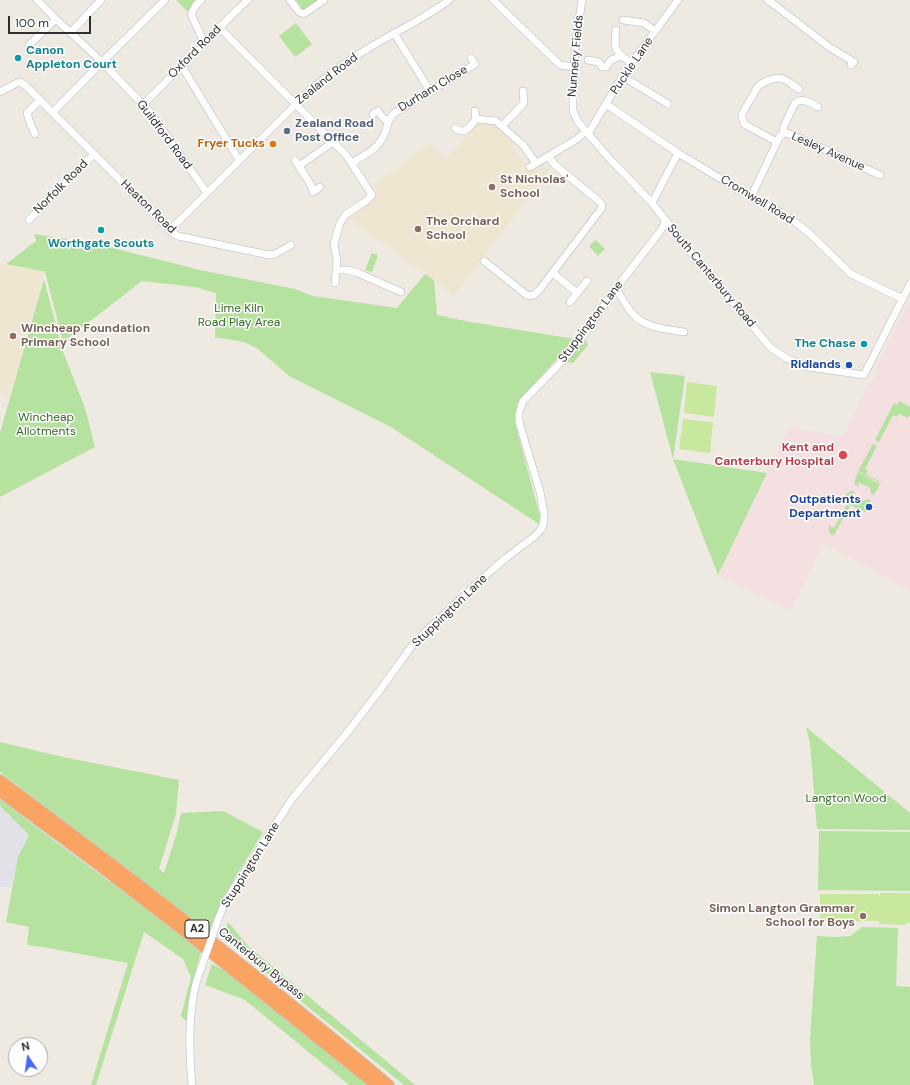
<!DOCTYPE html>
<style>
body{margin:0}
#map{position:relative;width:910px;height:1085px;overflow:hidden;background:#eee9e1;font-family:"DM Sans",sans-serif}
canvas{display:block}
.north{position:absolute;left:8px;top:1037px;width:40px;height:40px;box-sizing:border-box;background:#fff;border:1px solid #ababab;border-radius:50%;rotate:347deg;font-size:11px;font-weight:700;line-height:16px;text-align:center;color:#2e2e2e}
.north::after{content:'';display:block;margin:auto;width:14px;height:18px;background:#4968f4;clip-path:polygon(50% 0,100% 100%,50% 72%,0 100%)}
.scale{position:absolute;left:8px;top:16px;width:83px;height:18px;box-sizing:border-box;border:2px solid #2e2e2e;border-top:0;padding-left:5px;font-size:12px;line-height:14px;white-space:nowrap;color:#2e2e2e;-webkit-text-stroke:3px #fff;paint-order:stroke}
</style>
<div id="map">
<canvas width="910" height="1085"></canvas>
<div class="north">N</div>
<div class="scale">100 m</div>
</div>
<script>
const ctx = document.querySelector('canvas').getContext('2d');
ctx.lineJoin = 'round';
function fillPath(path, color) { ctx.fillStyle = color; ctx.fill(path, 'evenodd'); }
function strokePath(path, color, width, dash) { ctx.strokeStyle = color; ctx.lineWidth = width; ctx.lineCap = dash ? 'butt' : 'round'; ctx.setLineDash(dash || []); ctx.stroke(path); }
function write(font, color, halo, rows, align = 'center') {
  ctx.font = font + ' "DM Sans",sans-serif'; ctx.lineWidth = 3; ctx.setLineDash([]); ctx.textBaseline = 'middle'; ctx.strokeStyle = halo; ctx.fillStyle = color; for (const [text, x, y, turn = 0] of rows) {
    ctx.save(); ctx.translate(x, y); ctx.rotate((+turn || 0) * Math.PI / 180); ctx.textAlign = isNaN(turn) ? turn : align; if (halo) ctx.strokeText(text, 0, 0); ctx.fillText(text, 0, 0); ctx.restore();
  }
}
fillPath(new Path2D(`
 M0 806 29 835 18 857 12 887H0Z`), '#e3e1e8');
fillPath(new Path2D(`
 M477 122 489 124 499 127 513 141V145L515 151 531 169 542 163 550 170 454 295 348 218 370 201 378 193 373 186 430 143 447 159Z
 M0 263 43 270V279L9 398 0 394Z`), '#efe6d2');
fillPath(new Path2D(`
 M910 299V590L823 543 792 610 718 575 752 503 790 427 844 437 868 384 872 383 877 376 875 371Z`), '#f4e0e0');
fillPath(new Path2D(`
 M176 0H199L188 12Z
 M296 0H322L305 11 300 9 301 7Z
 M296 23 312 44 295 57 279 36Z
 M34 234 93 243 200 270 295 289 313 296 397 308 425 274 434 280 437 315 470 322 575 339 526 393 517 404 515 423 540 516 539 524 391 427 289 376 258 349 244 342 215 337 216 293 195 287 142 281 63 342 45 272H47L6 264 36 241Z
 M596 240 605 249 598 256 589 246Z
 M372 253 378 255 372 272 365 270Z
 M44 279 62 349 85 408 95 447 0 497V433Z
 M582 340 586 341 588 345 573 363 565 362Z
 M650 372 685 376 673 459 767 473 718 575 673 459Z
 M899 401 910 407V415L908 418 899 414 897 417 893 415 879 442 875 440 894 403 897 405Z
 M873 444 877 446 865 469 868 471 866 474 881 482V483L858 471Z
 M858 472 880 484 874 495 871 494 870 488 858 482 859 487 854 484C856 479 855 478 858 472Z
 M851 490 856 492 851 494 863 501 869 499 871 501 865 512 842 501 846 494 850 492Z
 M847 504 850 506 834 535 830 534 829 531V526L834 528Z
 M806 727 910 813V830L817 829 810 743Z
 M0 742 63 757 179 780 176 814 159 869 164 873 177 832 181 813 223 811 263 832 223 898 210 932 0 772Z
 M0 799C66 851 136 899 201 952L194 977 186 1021 181 1016 191 977 183 959 144 932 96 1085H91L128 963 43 947 27 945 29 927 6 922 18 857 29 835 0 806Z
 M819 831 910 832V891L818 890Z
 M228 922 248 946 415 1085H404L223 938Z
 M862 927 898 928 896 986 910 987V1085H814L811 1064 810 1040 817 936 836 937 851 936Z
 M212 964 231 974 369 1085H349L245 1000 205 985Z`), '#b6e2a0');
fillPath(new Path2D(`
 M687 382 717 386 714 417 684 413Z
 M683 419 713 422 710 453 679 449Z
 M880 893H910V923H906L905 925 880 924 879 921H820V894H879L880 898Z`), '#c8e99d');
const minor = new Path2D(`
 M37 0 56 19 102 62 150 112 207 193
 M201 0 196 5 191 14 204 42
 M290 0 299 12 304 14 324 0
 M493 0 560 65 574 67
 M582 0 576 39 573 86V111L578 122 608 157 635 185 652 203 696 259 771 348 788 359 809 367 864 375 910 284
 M767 0 772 3 829 47 854 62 851 65
 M623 20 644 23 655 31
 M219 27 346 155 372 195 366 201 346 214 340 223 334 244 337 261 335 283
 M616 30C614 50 614 51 631 63
 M70 33 101 0
 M394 33 430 91
 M29 45 56 19
 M588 60 599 62 602 67H606L611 60 621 56
 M181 65 239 160
 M622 76 668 104
 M0 92 19 82 25 85 174 234 178 236 269 255 275 254 291 245
 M606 104 678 153 751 197 780 212 794 221 809 233 851 274 903 299
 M143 105 215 32 239 8 248 0
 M475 111 476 119
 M53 112 102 62 165 0
 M373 114 378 111 384 119 389 120
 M502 126 524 103 523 91
 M455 128C465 136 470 126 476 119L496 121 523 145 536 163
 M784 133 783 128 795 103C802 97 811 103 818 107
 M35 134 30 123 27 113 40 100
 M588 134 625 72 678 0
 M777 142 744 124 742 117V114L757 88C761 82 776 76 783 79 789 81 794 86 799 89
 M295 160 311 185 313 192 320 187
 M352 163C362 156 377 150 383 137 387 130 387 121 393 114L475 64 471 58
 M299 166 333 142
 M530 167 577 139 586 131
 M751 197 777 142C779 137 781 133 787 133L817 146 873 172 880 175
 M652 203 678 153
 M29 220 94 154
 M170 230 311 89C328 76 345 62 364 51 392 33 423 20 449 0
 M484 261 528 296 534 295 540 289 601 209 602 205 600 202 555 165 548 156
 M337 270H347L358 273 401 292
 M553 273 577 293
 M616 290C622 297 626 306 632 313 644 328 666 329 684 332
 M570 302 587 281
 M219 917 224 905 234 888 292 799 346 734 380 690 411 647 423 634 493 569 506 558 535 536 542 528 544 521V514L540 492 519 422V413L523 401 567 356 581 339 611 295 616 290 623 279 659 233 664 225 665 221
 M192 1085C189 1050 187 1004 200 971`);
const highway = new Path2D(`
 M0 780C132 878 263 978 389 1085
 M0 792 93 861 180 928 376 1085`);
strokePath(minor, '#b4b7c0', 8);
strokePath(highway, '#c9c9c9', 12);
strokePath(minor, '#fff', 7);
strokePath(highway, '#f9a462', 10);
const minorBridge = new Path2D(`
 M200 971 219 917`);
strokePath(minorBridge, '#b4b7c0', 8, []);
strokePath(minorBridge, '#fff', 7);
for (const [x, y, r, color] of [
 [18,58,4,"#0f9aa8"],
 [287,131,4,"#5c6f8a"],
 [273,144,4,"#e8710a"],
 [492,187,4,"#8d6e63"],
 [418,229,4,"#8d6e63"],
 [101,230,4,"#0f9aa8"],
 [13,336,4,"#8d6e63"],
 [864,344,4,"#0f9aa8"],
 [849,365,4,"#1a4fb4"],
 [843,455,5,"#e0444e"],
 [869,507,4,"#1a4fb4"],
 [863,916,4,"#8d6e63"]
]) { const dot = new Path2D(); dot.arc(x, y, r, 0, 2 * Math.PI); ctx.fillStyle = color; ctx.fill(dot); strokePath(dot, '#fff', 1.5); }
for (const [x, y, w] of [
 [197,929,24]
]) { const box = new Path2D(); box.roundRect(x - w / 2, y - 9, w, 18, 3); ctx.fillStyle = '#fff'; ctx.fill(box); strokePath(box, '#2e2e2e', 1); }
write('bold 11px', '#2e2e2e', null, [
 ["A2",197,929]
]);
write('bold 12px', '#0d838f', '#fff', [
 ["Canon",26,51],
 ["Appleton Court",26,65],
 ["Worthgate Scouts",101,244,"center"],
 ["The Chase",856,344,"right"]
], 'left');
write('12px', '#2e2e2e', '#fff', [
 ["Oxford Road",195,52,-45],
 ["Nunnery Fields",576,56,-85],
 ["Puckle Lane",632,66,-56],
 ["Zealand Road",327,79,-38],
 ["Durham Close",433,89,-31],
 ["Guildford Road",164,135,53],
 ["Lesley Avenue",828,152,24],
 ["Norfolk Road",61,187,-45],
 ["Cromwell Road",757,200,31],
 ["Heaton Road",148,207,44],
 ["South Canterbury Road",711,276,50],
 ["Stuppington Lane",591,322,-53],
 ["Stuppington Lane",450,611,-44],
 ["Stuppington Lane",251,865,-58],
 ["Canterbury Bypass",261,964,39]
]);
write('bold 12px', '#4e5e75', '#fff', [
 ["Zealand Road",295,124],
 ["Post Office",295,138]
], 'left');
write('bold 12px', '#c56008', '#fff', [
 ["Fryer Tucks",265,144]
], 'right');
write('bold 12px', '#785e54', '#fff', [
 ["St Nicholas'",500,180],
 ["School",500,194],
 ["The Orchard",426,222],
 ["School",426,236],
 ["Wincheap Foundation",21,329],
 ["Primary School",21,343],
 ["Simon Langton Grammar",855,909,"right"],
 ["School for Boys",855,923,"right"]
], 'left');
write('12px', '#2d6a1e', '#fff', [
 ["Lime Kiln",239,309],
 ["Road Play Area",239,323],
 ["Wincheap",46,418],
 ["Allotments",46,432],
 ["Langton Wood",846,799]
]);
write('bold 12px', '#164399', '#fff', [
 ["Ridlands",841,365],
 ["Outpatients",861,500],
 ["Department",861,514]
], 'right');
write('bold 12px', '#be3a42', '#fff', [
 ["Kent and",834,448],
 ["Canterbury Hospital",834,462]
], 'right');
</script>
